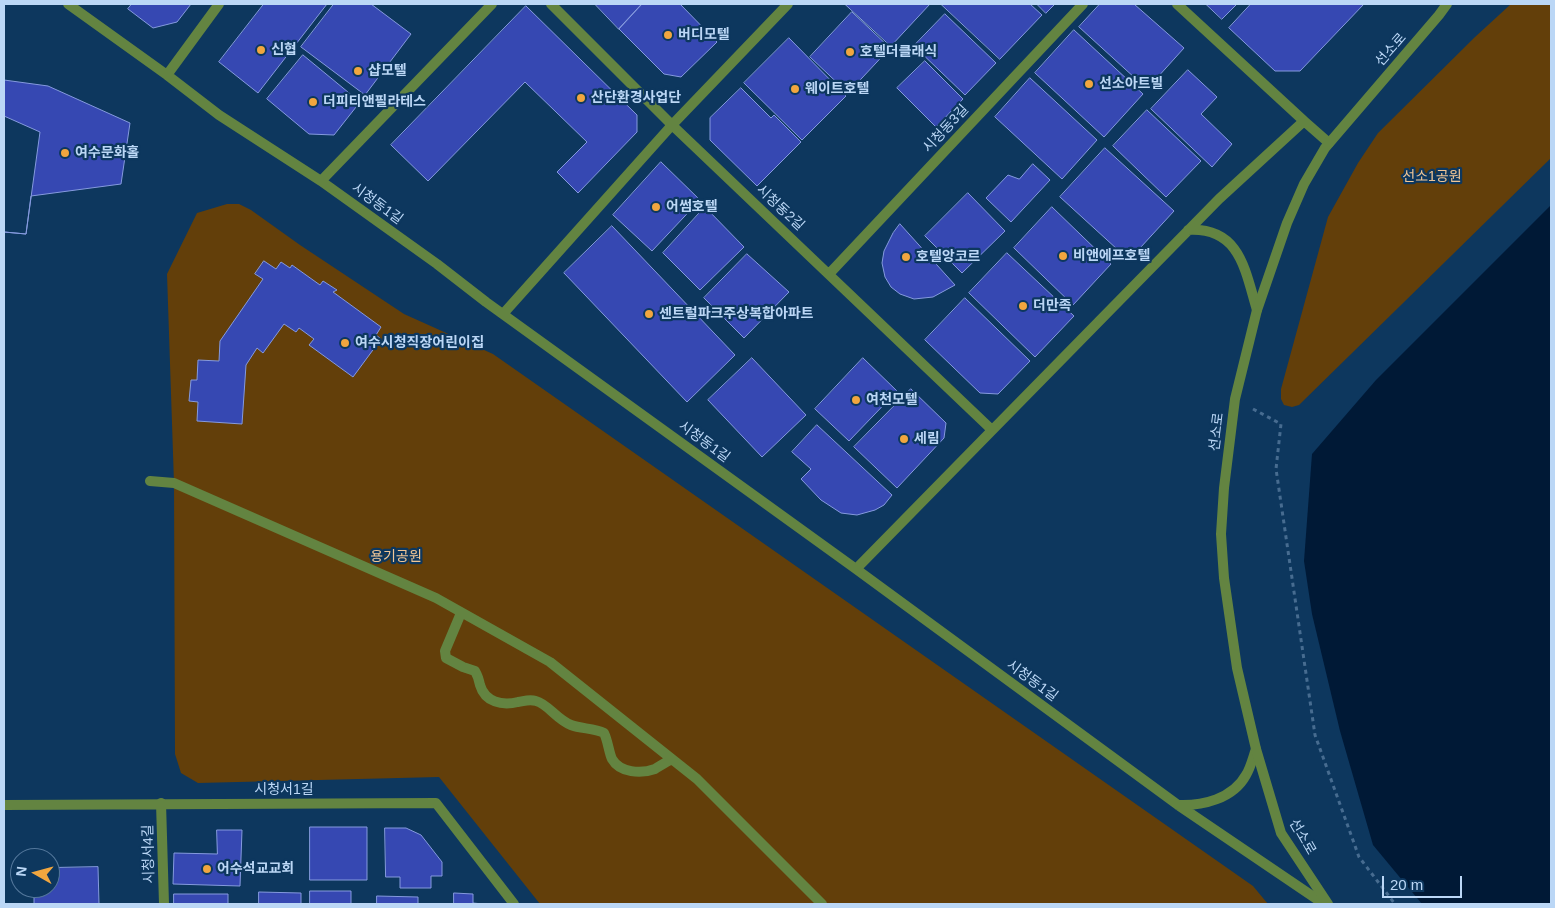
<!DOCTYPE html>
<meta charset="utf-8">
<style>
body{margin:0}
#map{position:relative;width:1555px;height:908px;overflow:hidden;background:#0d375e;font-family:Helvetica,sans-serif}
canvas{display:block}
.frame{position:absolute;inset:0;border:5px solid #bbd7f6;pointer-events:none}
.north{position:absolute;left:10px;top:848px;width:50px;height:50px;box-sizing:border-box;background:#0d375e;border:1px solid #53779b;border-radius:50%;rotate:277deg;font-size:14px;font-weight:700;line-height:20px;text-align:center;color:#bbd7f6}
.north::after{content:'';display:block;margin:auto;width:18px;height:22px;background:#f1a63f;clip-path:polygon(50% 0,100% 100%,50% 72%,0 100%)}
.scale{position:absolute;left:1382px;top:876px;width:80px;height:22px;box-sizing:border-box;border:2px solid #bbd7f6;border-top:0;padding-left:6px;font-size:15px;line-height:18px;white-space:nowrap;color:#bbd7f6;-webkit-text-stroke:4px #0d375e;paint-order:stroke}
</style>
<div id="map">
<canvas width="1555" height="908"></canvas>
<div class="frame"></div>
<div class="north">N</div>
<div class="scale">20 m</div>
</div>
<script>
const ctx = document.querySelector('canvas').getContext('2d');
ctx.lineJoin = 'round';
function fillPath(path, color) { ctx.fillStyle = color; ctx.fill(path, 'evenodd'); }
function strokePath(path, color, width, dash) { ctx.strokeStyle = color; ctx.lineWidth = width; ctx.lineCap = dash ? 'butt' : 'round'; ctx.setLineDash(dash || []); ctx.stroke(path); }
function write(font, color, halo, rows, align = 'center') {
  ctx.font = font + ' Helvetica,"Noto Sans KR",sans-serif'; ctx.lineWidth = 4.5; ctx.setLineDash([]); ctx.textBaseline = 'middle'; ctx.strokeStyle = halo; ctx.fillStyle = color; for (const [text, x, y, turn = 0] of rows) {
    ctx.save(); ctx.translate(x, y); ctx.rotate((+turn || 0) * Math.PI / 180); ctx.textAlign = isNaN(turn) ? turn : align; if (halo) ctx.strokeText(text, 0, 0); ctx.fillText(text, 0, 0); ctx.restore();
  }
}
fillPath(new Path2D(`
 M1511 4H1551V158L1299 405 1292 407 1284 405 1281 399V389L1328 217 1358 163 1378 133 1475 37Z
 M227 204H239L251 210 300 245 404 314 493 354 1253 886 1268 904H540L439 777 198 783 181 773 175 754 174 483 167 274 197 213Z`), '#633f0a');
fillPath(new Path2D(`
 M1551 205V904H1422L1373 845 1340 731 1312 614 1304 561 1312 454 1376 380Z`), '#001936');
const building = new Path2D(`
 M132 4H191L177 22 153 28 128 9Z
 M264 4H327L258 93 219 62Z
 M334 4H371L411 34 365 95 301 47Z
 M595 4H642L619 29Z
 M642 4H680L717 42 681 77 664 74 619 29Z
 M845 4H930L891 46Z
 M941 4H1030L1042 15 1000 59Z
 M1037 4H1055L1046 13Z
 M1100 4H1134L1184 48 1147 89 1079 27Z
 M1206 4H1237L1222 19Z
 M1251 4H1364L1300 71H1275L1229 28Z
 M526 6 637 115V132L578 193 557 172 587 142 525 82 428 181 391 145Z
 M852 12 890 48 848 93 810 57Z
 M945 14 996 63 965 95 914 46Z
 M1074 30 1143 94 1104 137 1035 73Z
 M789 38 846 96 802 140 744 83Z
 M303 55 360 102 334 135 309 134 267 99Z
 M925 61 963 99 936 127 897 88Z
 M1188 70 1217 97 1201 114 1232 144 1212 167 1151 109Z
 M1030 78 1097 140 1062 179 995 117Z
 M4 80 48 86 130 123 121 184 31 196 26 234 4 232Z
 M741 88 771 118 774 115 801 142 757 186 710 140V118Z
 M1147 110 1201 161 1166 197 1113 146Z
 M4 116 40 132 26 234 4 232Z
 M1105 148 1174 211 1129 260 1060 197Z
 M661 162 700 200 652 251 613 215Z
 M1033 164 1050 180 1011 222 986 198 1008 175 1019 179Z
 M968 193 1005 231 962 273 925 236Z
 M705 207 744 247 700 290 663 253Z
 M1052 207 1111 264 1073 305 1014 248Z
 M900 224 955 285 933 297 914 299 900 294 891 287 885 277 882 263 884 251 893 233Z
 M612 226 735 355 687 402 564 273Z
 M1007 253 1074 316 1035 357 969 293Z
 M747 254 789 292 744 338 704 298Z
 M264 261 276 269 281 262 290 268 292 265 320 285 323 281 337 290 333 292 381 327 376 335 381 339 353 377 309 345 314 339 299 328 296 332 284 324 263 353 257 348 246 365 242 424 197 421 198 402 189 401 191 380H197L198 360 219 361 220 341 263 279 255 274Z
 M965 298 1030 361 998 394 980 393 925 340Z
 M752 358 806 415 762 457 708 400Z
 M863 358 897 391 849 441 815 409Z
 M911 389 946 423 944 438 897 488 854 447Z
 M817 425 892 495 884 505 875 510 857 515 841 513 821 500 801 479 811 469 792 452Z
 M310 827H367V880H310Z
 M385 828H406L421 835 442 862V876H431V888H400V877H386Z
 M217 830H242L240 886 173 884 174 853 217 854Z
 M98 867 99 904H34V888H50V868Z
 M310 891H351V904H310Z
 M259 892 301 893V904H259Z
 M454 893 473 894V903L483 904H454Z
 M174 894H228V904H174Z
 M377 896 418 897V904H377Z`);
fillPath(building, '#3648b2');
strokePath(building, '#859ade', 1);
strokePath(new Path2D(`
 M1253 409 1281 424 1276 469 1315 735 1359 857 1395 904`), '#476c90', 3, [4, 4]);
strokePath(new Path2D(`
 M150 481 174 483 436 598 550 662 697 779 822 904
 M461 613 445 651 446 658 463 667 475 671C478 676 479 680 480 685 485 702 502 706 518 702 525 701 529 699 536 701 548 704 556 719 571 725 581 729 594 728 604 733 608 741 609 753 612 759 620 773 641 774 655 769 660 766 666 762 672 759`), '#638441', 10);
strokePath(new Path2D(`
 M68 4 167 75 219 115 321 181 437 264 486 302 856 569 1178 805 1324 904
 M551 4 672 125 992 430
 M1177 4 1304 121
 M167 75 219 4
 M321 181 492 4
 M1188 230C1240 227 1245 270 1257 310
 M829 274 1083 4
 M503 314 672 125 788 4
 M856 569 1219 199 1304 121 1329 143
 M161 803 164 904
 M4 805 436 803 514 904
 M1178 805C1202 806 1233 799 1246 775 1251 767 1253 757 1256 749`), '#638441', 10);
strokePath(new Path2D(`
 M1328 904 1281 833 1256 749 1237 668 1224 578 1221 534 1224 488 1235 399 1257 310 1287 223 1304 184 1325 148 1439 15 1447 4`), '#638441', 10);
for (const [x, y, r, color] of [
 [668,35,5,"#f1a63f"],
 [261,50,5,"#f1a63f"],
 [850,52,5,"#f1a63f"],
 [358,71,5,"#f1a63f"],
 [1089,84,5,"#f1a63f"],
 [795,89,5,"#f1a63f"],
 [581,98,5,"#f1a63f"],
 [313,102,5,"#f1a63f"],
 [65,153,5,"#f1a63f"],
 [656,207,5,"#f1a63f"],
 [1063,256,5,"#f1a63f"],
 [906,257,5,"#f1a63f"],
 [1023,306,5,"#f1a63f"],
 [649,314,5,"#f1a63f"],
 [345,343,5,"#f1a63f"],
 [856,400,5,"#f1a63f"],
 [904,439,5,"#f1a63f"],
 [207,869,5,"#f1a63f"]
]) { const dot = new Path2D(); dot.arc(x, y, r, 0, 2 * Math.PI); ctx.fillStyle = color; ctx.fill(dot); strokePath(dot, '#0d375e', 2); }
write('bold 14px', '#bbd7f6', '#0d375e', [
 ["버디모텔",678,35],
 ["신협",271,50],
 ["호텔더클래식",860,52],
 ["샵모텔",368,71],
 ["선소아트빌",1099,84],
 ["웨이트호텔",805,89],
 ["산단환경사업단",591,98],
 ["더피티앤필라테스",323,102],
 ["여수문화홀",75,153],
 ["어썸호텔",666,207],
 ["비앤에프호텔",1073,256],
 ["호텔앙코르",916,257],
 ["더만족",1033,306],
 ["센트럴파크주상복합아파트",659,314],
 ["여수시청직장어린이집",355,343],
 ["여천모텔",866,400],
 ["세림",914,439],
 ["어수석교교회",217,869]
], 'left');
write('14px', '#bbd7f6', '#0d375e', [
 ["선소로",1391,50,-49],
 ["시청동3길",946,129,-47],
 ["시청동1길",377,204,36],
 ["시청동2길",780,208,43],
 ["선소로",1217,432,-83],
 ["시청동1길",704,442,36],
 ["시청동1길",1032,681,36],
 ["시청서1길",284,790],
 ["선소로",1302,837,60],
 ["시청서4길",149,854,-91]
]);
write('14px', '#f0c696', '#0d375e', [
 ["선소1공원",1432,177],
 ["용기공원",396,557]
]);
</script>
